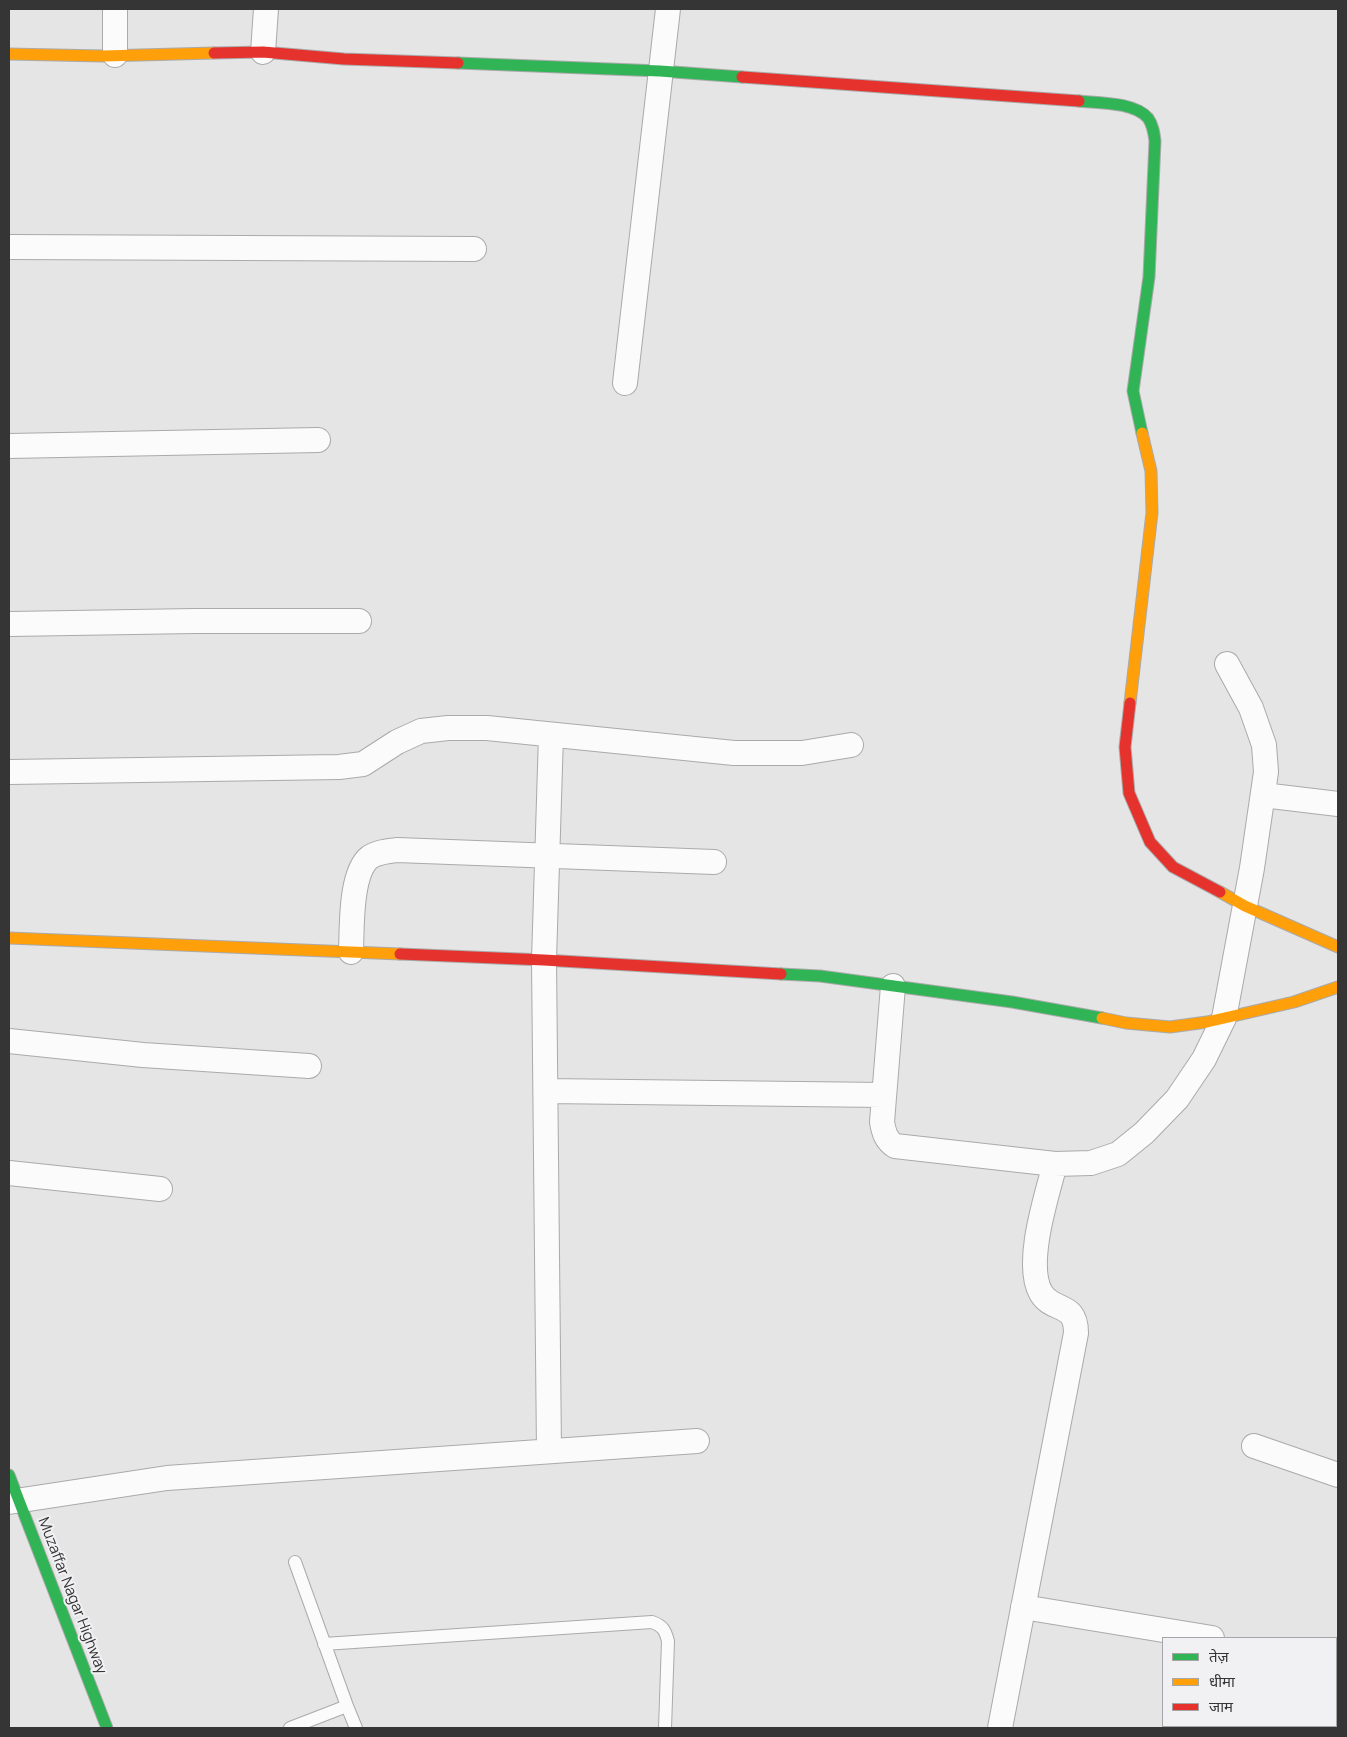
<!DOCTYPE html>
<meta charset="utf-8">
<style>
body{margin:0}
#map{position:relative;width:1347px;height:1737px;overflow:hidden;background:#e5e5e5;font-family:Manrope,"Noto Sans Devanagari",sans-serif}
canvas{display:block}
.frame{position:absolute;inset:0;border:10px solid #353536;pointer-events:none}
.legend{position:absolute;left:1162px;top:1637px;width:175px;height:90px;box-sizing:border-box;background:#f1f1f4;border:1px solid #a6a6a8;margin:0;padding:6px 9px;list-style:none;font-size:15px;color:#353536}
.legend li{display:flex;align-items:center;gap:10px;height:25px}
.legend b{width:25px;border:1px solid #a6a6a8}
</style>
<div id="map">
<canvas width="1347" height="1737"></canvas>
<div class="frame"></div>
<ul class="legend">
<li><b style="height:6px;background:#30b455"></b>तेज़</li>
<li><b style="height:6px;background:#ff9f0a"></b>धीमा</li>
<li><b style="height:6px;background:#e5322d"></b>जाम</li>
</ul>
</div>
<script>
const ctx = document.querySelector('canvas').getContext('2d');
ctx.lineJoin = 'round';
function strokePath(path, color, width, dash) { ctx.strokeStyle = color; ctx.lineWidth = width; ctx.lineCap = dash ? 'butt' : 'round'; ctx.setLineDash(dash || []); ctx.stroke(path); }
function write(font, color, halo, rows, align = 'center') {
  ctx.font = font + ' Manrope,sans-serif'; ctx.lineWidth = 4; ctx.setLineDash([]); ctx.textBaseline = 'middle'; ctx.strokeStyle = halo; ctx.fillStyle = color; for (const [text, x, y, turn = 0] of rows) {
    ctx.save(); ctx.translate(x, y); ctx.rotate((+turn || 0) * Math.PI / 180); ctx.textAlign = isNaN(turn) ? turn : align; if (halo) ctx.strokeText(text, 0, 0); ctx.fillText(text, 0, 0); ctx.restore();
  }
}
const lane = new Path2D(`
 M295 1562 347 1706
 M324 1644 652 1622C663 1626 665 1630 668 1641L665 1728
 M290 1728 347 1706 356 1728`);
const street = new Path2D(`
 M263 52 266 9
 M115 55V9
 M9 247 474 249
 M625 383 668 9
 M9 446 318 440
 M9 624 195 621H359
 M9 772 339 767 363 764 397 742 421 731 448 728H487L734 753H802L851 745
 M1263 795 1338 804
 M351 952C352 928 350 872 370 857 378 852 388 851 397 850L714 862
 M893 986 882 1122C884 1133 886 1140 895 1146L1055 1164 1091 1163 1118 1154 1144 1133 1177 1099 1204 1059 1224 1018 1252 868 1266 772 1264 745 1251 708 1227 664
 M9 1041 143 1055 309 1066
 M546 1091 884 1095
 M9 1173 160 1189
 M1254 1446 1338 1475
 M549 1451 544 960 551 735
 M9 1502 167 1478 697 1441
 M1023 1607 1212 1638
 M1336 1659H1338
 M1000 1728 1076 1333C1076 1301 1053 1313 1041 1293 1024 1264 1047 1195 1055 1164`);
const fast = new Path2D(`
 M458 63 660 71 742 77
 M1079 101C1099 103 1134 102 1148 118 1153 125 1154 133 1155 141L1149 277 1133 391 1142 433
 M781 974 820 976 1012 1002 1102 1018
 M9 1475 107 1728`);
const slow = new Path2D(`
 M9 54 103 56 214 53
 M1130 703 1152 513 1151 471 1142 433
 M1220 892 1245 906 1338 947
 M9 938 400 954
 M1102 1018 1126 1023 1170 1027 1207 1022 1294 1002 1338 987`);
const jam = new Path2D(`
 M214 53 263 52 344 59 458 63
 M742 77 1079 101
 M1130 703 1125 747 1129 793 1150 842 1173 867 1220 892
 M400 954 544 960 781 974`);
strokePath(lane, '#aaaaab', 14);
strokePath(street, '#aaaaab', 26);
strokePath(fast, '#aaaaab', 13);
strokePath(slow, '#aaaaab', 13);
strokePath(jam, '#aaaaab', 13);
strokePath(lane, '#fbfbfb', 12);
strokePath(street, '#fbfbfb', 24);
strokePath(fast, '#30b455', 11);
strokePath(slow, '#ff9f0a', 11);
strokePath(jam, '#e5322d', 11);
write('15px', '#353536', '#f1f1f4', [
 ["Muzaffar Nagar Highway",72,1596,69]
]);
</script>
